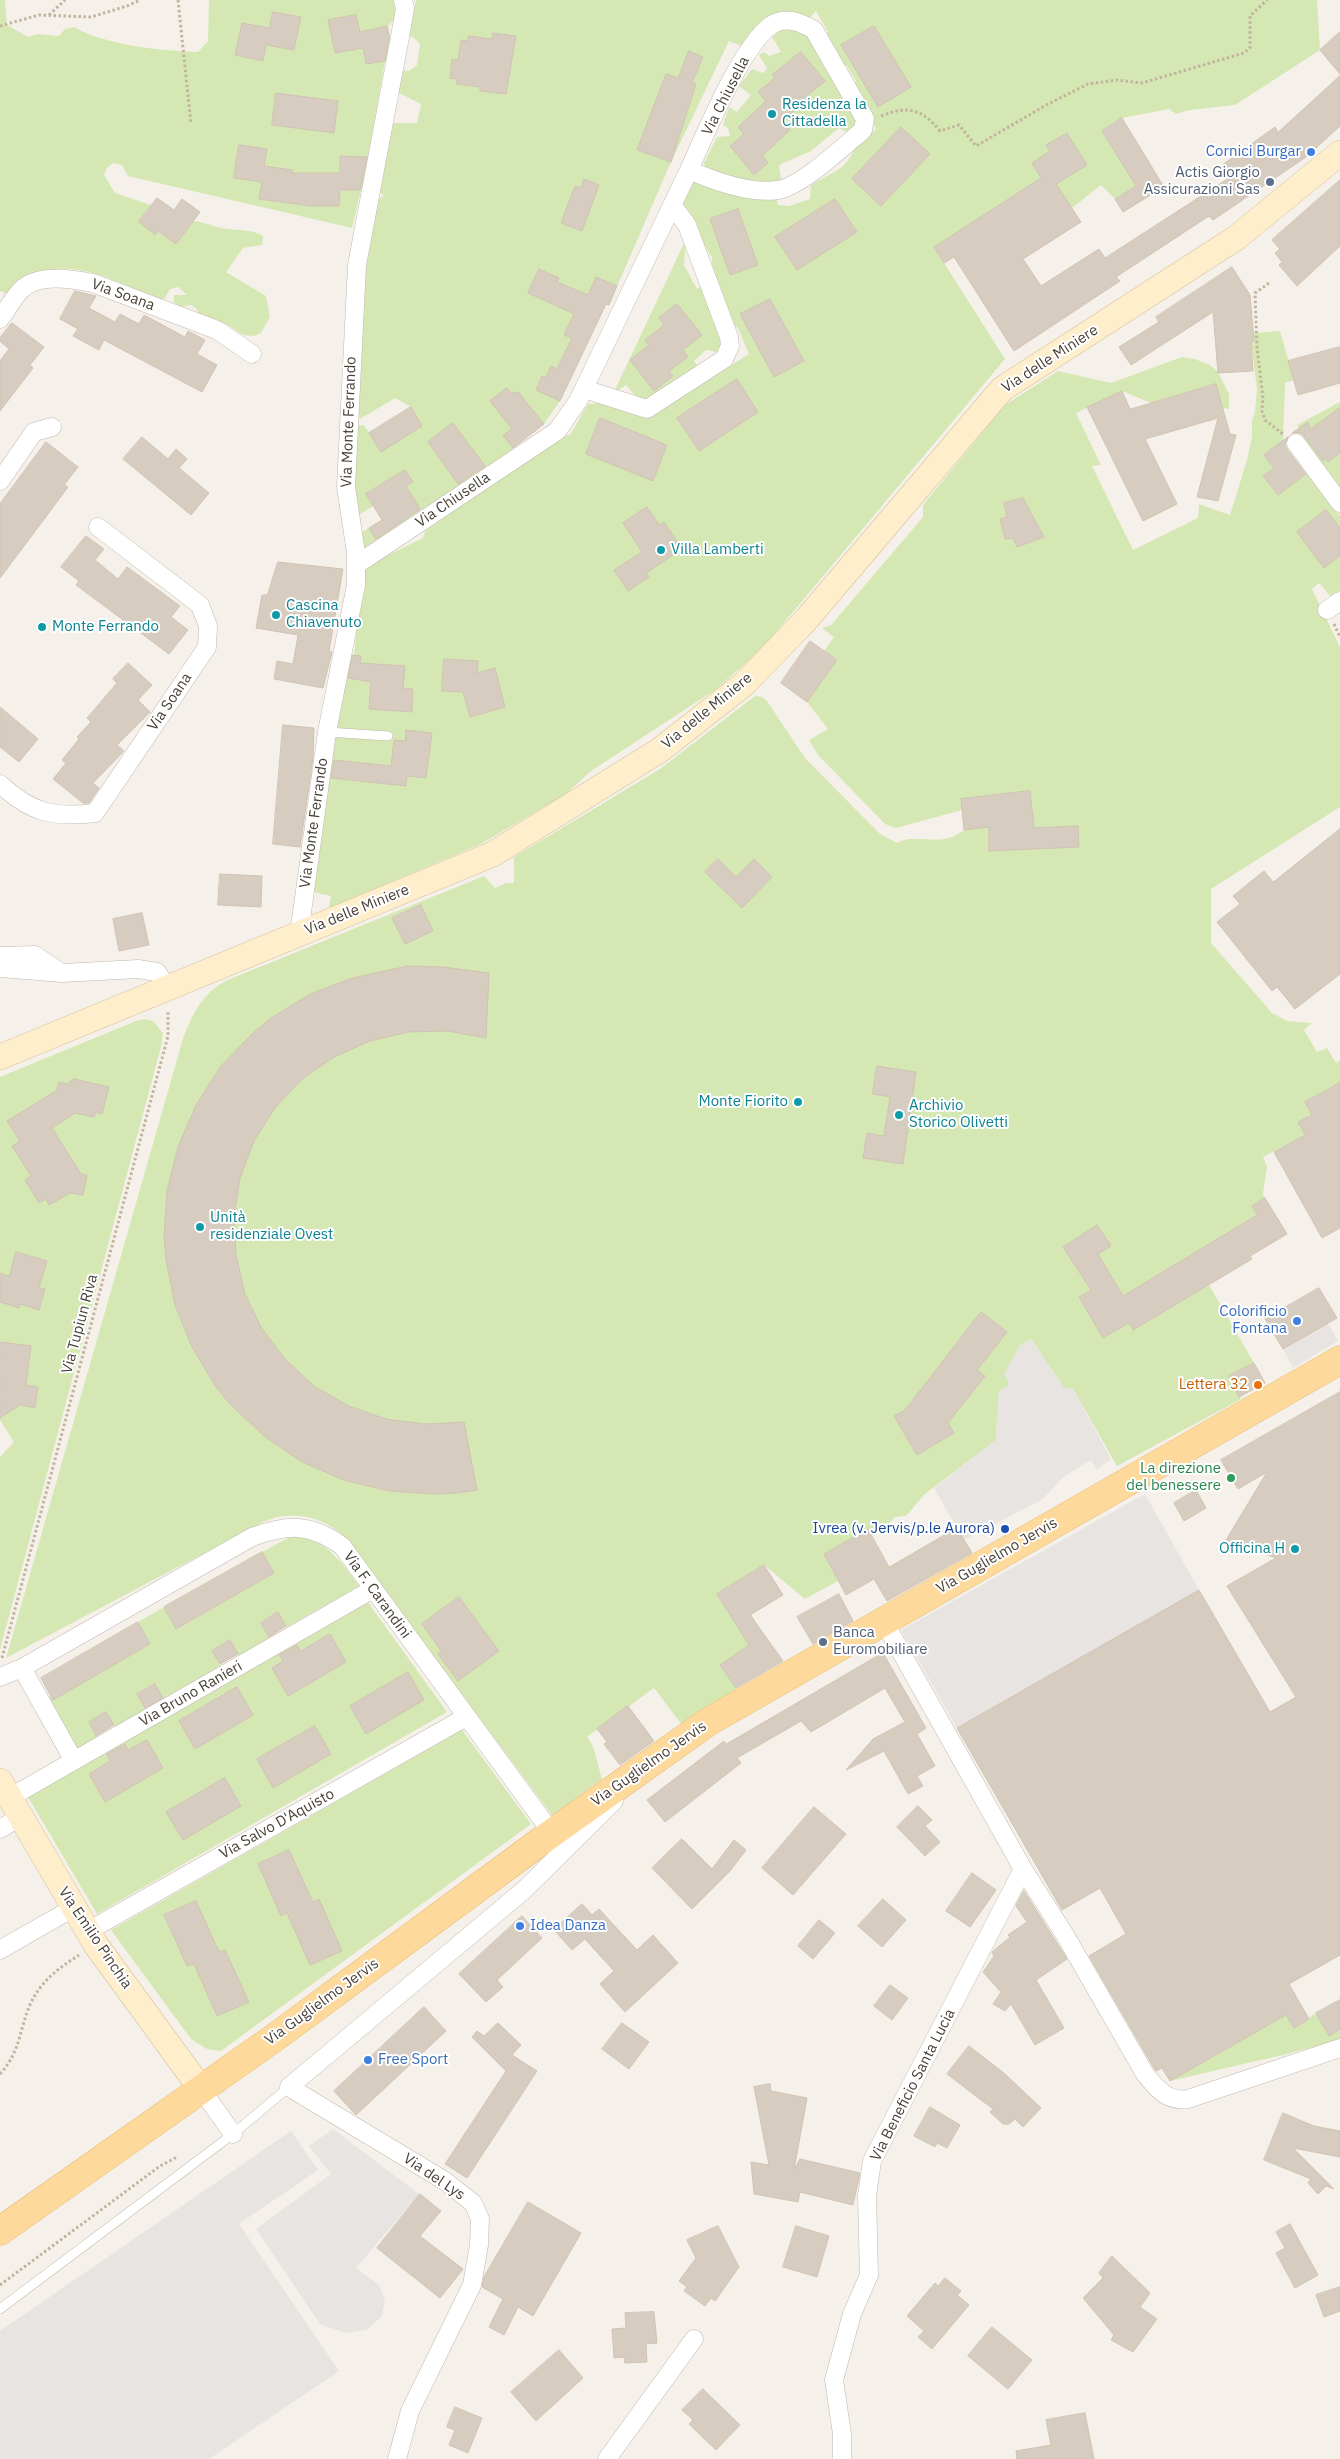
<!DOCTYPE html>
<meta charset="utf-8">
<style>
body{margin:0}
canvas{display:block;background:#f5f1ea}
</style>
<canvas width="1340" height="2459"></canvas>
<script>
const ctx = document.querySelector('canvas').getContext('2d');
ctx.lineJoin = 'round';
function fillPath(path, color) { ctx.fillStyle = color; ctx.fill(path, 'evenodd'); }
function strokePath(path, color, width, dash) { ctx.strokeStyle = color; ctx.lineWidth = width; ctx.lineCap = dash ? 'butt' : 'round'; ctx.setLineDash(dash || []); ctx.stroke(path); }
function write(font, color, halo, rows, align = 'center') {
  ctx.font = font + ' "IBM Plex Sans",sans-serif'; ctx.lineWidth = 4; ctx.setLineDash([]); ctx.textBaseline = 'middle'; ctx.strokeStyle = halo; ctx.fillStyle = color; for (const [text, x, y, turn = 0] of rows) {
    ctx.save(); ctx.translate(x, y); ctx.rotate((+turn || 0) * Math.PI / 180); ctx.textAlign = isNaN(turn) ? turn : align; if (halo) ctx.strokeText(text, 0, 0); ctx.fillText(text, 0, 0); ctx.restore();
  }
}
fillPath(new Path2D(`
 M0 0H5L7 25 28 37 37 34 59 36 65 29 74 27C104 45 163 51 198 52L208 41 209 0H394L396 18 388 26 394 59 385 61 368 157V190H361L352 228 128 176 122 165 113 163 107 168 104 175 115 193 151 205 139 222 155 234 158 231 176 244 193 221C205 222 216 228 228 229 242 231 251 229 263 236L262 245 243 248 226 272 266 296 270 317 261 333 255 336 243 335 226 324 213 323 200 318 197 309 191 305 180 307 174 302V295H187L178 287 170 289 163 301C123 285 72 254 29 277 22 281 15 289 9 295L0 291Z
 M416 0H1317L1320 50 1235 105 1190 110 1176 114 1169 109 1122 118 1102 131 1136 186 1115 199 1101 185 1072 208 934 247 1005 359 762 649 715 690 591 771 566 794 481 844 329 908 331 896 313 892 346 654 354 655 362 572 376 561 423 538 425 531 561 436 570 435 588 404 599 403 638 416 654 414 749 354 738 328 730 324 712 269V257L694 230 695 220 683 203 694 179 773 196 777 199 778 205 789 206 810 199 811 185C837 169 847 171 858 140L876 130 871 114 854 86 856 81 847 66 840 63 825 37 828 32 816 11 809 19C776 9 758 14 744 47L729 41 671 162 609 305 606 304 560 401 544 424 487 469 359 551V534L414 500 405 487 357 516 355 495V426L364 425 369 433 411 407 395 398 360 419 355 410 363 266 377 199 384 196 378 191 388 123H417L421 104 395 91 401 70 409 71 417 65 420 44 413 37 408 36Z
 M785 27 807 31 859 127 849 133 839 128 811 151 779 165 781 180 773 185 706 173 704 163 717 137 730 136 728 128 723 125 729 107 737 112 751 95 739 86 752 69 763 73 767 69 759 55 764 52 769 56 781 52 772 37Z
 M686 239 684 265 697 289 702 285 713 322 723 331 721 353 706 350 694 361 701 370 644 406 626 385 613 394Z
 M1280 331 1294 380 1285 383 1283 441 1264 455 1274 468 1263 477 1278 495 1307 473 1340 516V590L1331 597 1319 583 1312 589 1340 647V807L1211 889V943L1272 1013 1287 1021 1312 1023 1304 1030 1317 1052 1327 1048 1336 1063 1340 1060V1083L1312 1115 1298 1122 1305 1135 1263 1157 1267 1167 1263 1194 1265 1198 1252 1206 1257 1215 1123 1296 1112 1278 1079 1298 1104 1338 1129 1323 1134 1329 1209 1285 1254 1363 1229 1376 1241 1399 1117 1466 1073 1389 1064 1388 1031 1339 1010 1385 999 1392 996 1440 925 1494 906 1516 895 1517 883 1529H868L824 1554 838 1581 805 1599 764 1565 718 1594 751 1614 764 1635 720 1665 737 1690 682 1725 654 1688 587 1737 593 1746 602 1779 552 1815 346 1539C324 1516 292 1509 263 1522L6 1658 182 1042C192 1014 202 992 230 979L484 876 495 888 506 883H514V857L660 769 755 696 762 697 767 701 805 758 880 834 897 843C912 834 932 843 949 838 954 837 960 833 964 830L962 810 896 828 885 824 818 755 809 740 828 729 807 702 837 660 824 651 834 637 822 628 831 625 923 517V505L1005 405 1058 371 1111 383 1182 357 1195 359 1210 365 1218 372 1229 394V409L1222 408 1215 384 1151 403 1122 391 1076 413 1101 465 1092 466 1133 550 1198 518 1199 504 1230 515 1247 460 1252 437V421L1255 411 1257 389 1251 341H1254L1253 333Z
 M1340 402V487L1310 449 1297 425Z
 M145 1019 153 1021 163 1033 162 1043 0 1650V1457L14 1442 0 1420V1077L136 1021Z
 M290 1537C324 1536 341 1561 359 1586L287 1627 278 1612 261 1623 269 1638 239 1656 230 1640 212 1651 221 1666 163 1699 154 1684 137 1694 146 1709 115 1727 106 1712 89 1722 97 1737 76 1750 46 1699 51 1696 53 1699 150 1644 138 1622 164 1607 177 1629 274 1573 262 1552Z
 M367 1601 447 1712 97 1914 28 1797Z
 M462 1730 531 1824 221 2051 207 2049 191 2039 111 1930Z
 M1316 2013 1329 2035 1340 2029V2040L1287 2054 1170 2081 1286 2015 1294 2028Z`), '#d5e8b4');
fillPath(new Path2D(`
 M1328 1323 1338 1341 1293 1368 1283 1349Z
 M1031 1339 1064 1388 1073 1389 1111 1459 1097 1470 1091 1460 1063 1477 1043 1499 964 1540 934 1488 996 1440 999 1391 1010 1385 1004 1374 1020 1345Z
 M1145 1494 1199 1590 957 1728 901 1630Z
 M333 2129 419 2194 356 2268 379 2285 385 2300 382 2316 367 2330 345 2333 320 2324 256 2229 331 2174 309 2146Z
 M291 2131 318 2170 239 2224 339 2371 209 2459H0V2331Z`), '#e7e4e2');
const building = new Path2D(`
 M273 12 301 17 294 50 266 45 263 61 235 55 242 23 269 28Z
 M356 15 360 32 387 26 389 36 385 61 366 64 363 48 335 53 328 20Z
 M874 26 911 87 878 107 841 45Z
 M1340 32V74L1320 50Z
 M493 33 516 36 506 94 480 91V87L456 84 457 79 450 78 452 59 458 60 461 40 468 41V36L492 39Z
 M689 51 703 57 692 83 696 84 671 162 637 150 666 74 678 78Z
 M801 52 825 81 796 105 799 107 782 121 790 130 762 156 768 163 754 175 730 146 744 134 738 127 766 101 758 92 775 78 772 75Z
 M1340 76V126L1306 157 1213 220 1209 216 1116 277 1120 281 1014 351 954 257 944 263 934 247 1041 178 1032 163 1050 151 1046 145 1067 133 1087 165 1056 184 1081 222 1023 259 1041 286 1099 249 1105 258 1229 178 1221 166 1275 127 1278 132Z
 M276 93 338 101 334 133 272 125Z
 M1122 118 1164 187 1123 212 1115 199 1136 186 1102 131Z
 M901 127 930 154 881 206 852 179Z
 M239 145 267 149 264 166 292 170V173H340V156L367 157 360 190H340L339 206H311L259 199 262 182 234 178Z
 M584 179 599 185 582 231 561 223 575 186 581 188Z
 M1340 180V246L1297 286 1279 265 1282 262 1275 253 1280 249 1272 240Z
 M157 198 174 210 182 199 200 212 176 244 158 231 155 235 139 222Z
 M835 199 857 232 797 270 775 237Z
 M738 209 758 265 730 275 710 219Z
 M1232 267 1250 295 1254 341H1251L1253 371 1218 373 1213 312 1131 365 1119 347 1159 322 1156 317Z
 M539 269 559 278 557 282 588 295 596 277 617 286 609 305 606 304 560 401 536 390 542 376 546 377 551 366 557 369 572 338 564 335 574 314 528 293Z
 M75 291 96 296 89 308 115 322 120 314 139 324 144 315 185 337 188 331 205 340 197 354 217 365 202 392 104 340 99 350 73 336 78 329 60 319Z
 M770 299 804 361 774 377 740 314Z
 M677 304 702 335 683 350 688 357 669 371 673 376 654 391 630 360 649 345 645 340 664 325 659 318Z
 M12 323 44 347 30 365 33 368 0 411V361L9 349 0 341V338Z
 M1340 347V383L1298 395 1288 361Z
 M737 379 758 412 699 451 677 418Z
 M1216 384 1230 434 1236 435 1218 501 1197 497 1218 418 1145 439 1177 504 1143 521 1087 407 1122 391 1130 409Z
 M507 388 511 393 518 392 544 424 513 448 503 435 512 429 490 401Z
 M411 407 422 426 381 452 369 433Z
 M1340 408V453L1328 462 1326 459 1323 461 1304 436 1300 433H1292L1308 422 1310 429Z
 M600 418 667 445 653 481 586 454Z
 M453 423 485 466 458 484 428 442Z
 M142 437 168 459 176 449 187 459 179 468 209 493 191 515 123 459Z
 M1288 437 1285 444 1287 449 1306 474 1278 495 1263 476 1274 468 1264 455Z
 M46 442 78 467 64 485 68 487 51 510 0 578V504Z
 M405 470 413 482 406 486 420 509 376 539 369 528 382 520 366 494Z
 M1023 498 1044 537 1017 547 1013 538 1005 539 1000 519 1007 517 1004 503Z
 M647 507 659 525 664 522 682 549 646 573 649 577 628 591 614 570 642 552 623 523Z
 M1326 510 1340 528V556L1324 568 1297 532Z
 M86 536 104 549 95 560 118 579 127 567 180 606 171 617 188 630 169 654 76 585 79 581 61 567Z
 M278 562 343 569 329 651 332 652 323 688 274 679 277 661 293 664 298 635 256 628 262 595H267Z
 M810 641 837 660 807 702 781 683Z
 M353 655 361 656 360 663 405 666 403 688 413 689 412 712 369 709 371 682 348 678Z
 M444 659 478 661 477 673 495 668 505 707 470 717 463 692 442 691Z
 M128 663 152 685 138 700 150 712 117 745 124 751 93 783 99 788 89 803H83L53 779 66 763 62 760 79 739 77 737 91 722 87 718 117 683 113 679Z
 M0 707 38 739 19 762 0 747Z
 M283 725 314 728 313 758 300 847 273 844Z
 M406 730 432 733 426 778 407 776 406 786 331 778 334 760 391 766 394 740 405 741Z
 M1030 791 1034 828 1078 826 1079 847 989 851V827L964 830 961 799Z
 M1340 829V974L1295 1009 1277 987 1272 991 1217 922 1240 904 1233 896 1264 871 1273 882Z
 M718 859 736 877 754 859 772 877 742 908 705 872Z
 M220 874 262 876 261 907 218 905Z
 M421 905 433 931 405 944 392 918Z
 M142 913 149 945 119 951 113 919Z
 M408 966 444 967 489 973 486 1038 447 1031 408 1032 370 1041 334 1057 302 1079 275 1108 254 1141 240 1178 234 1216 236 1255 245 1294 262 1329 286 1360 315 1387 349 1406 386 1419 425 1424 464 1422 477 1490 456 1493 434 1494 389 1491 344 1480 302 1462 264 1436 230 1404 216 1387 192 1347 175 1305 166 1260 164 1237 167 1191 178 1147 196 1105 221 1066 253 1033 271 1018 310 994 353 978Z
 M877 1066 916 1072 903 1164 863 1158 867 1133 884 1136 890 1097 873 1094Z
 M74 1079 109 1087 102 1114 96 1112 94 1117 75 1113 52 1128 81 1174 87 1175 83 1195 70 1193 49 1205 46 1199 39 1203 25 1180 31 1176 12 1146 20 1141 7 1121 56 1091 59 1082 67 1084Z
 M1340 1083V1228L1322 1238 1274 1152 1305 1135 1298 1122 1312 1115 1305 1102Z
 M1265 1198 1287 1234 1250 1256 1252 1259 1133 1330 1129 1323 1103 1338 1079 1297 1091 1290 1063 1247 1097 1225 1111 1246 1098 1254 1123 1296 1257 1215 1252 1206Z
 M16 1252 47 1261 39 1288 45 1289 39 1310 20 1304 19 1308 0 1302V1273L9 1276Z
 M1319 1288 1337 1318 1283 1349 1265 1319Z
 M981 1312 1007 1332 977 1370 985 1376 948 1423 954 1433 917 1455 894 1416 905 1410Z
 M0 1342 31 1346 26 1385 38 1387 35 1408 20 1405 0 1418Z
 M1254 1363 1265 1383 1239 1397 1229 1376Z
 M1340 1392V1955L1289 1984 1309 2019 1294 2028 1286 2015 1170 2081 1162 2068 1156 2071 1154 2068 1089 1956 1126 1934 1100 1888 1062 1910 957 1728 1199 1590 1270 1712 1296 1697 1227 1586 1276 1558 1226 1540 1267 1472 1238 1489 1221 1460Z
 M1196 1490 1206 1508 1184 1521 1174 1503Z
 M957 1528 972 1553 887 1601 874 1579 846 1595 824 1554 868 1529 889 1567Z
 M262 1552 274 1573 176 1629 164 1607Z
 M764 1565 783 1595 750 1615 783 1661 736 1688 720 1665 749 1645 717 1594Z
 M839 1594 853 1621 813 1644 797 1617Z
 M459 1597 499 1651 458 1681 438 1654 441 1651 422 1624Z
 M278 1612 286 1626 269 1637 261 1623Z
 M138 1622 150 1644 53 1700 41 1678Z
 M330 1634 346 1662 288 1696 272 1668 283 1661 279 1655 297 1645 300 1651Z
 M230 1640 238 1654 220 1664 212 1651Z
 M883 1653 926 1728 917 1734 935 1766 917 1776 923 1786 908 1794 884 1751 846 1770 873 1739 905 1722 885 1688 811 1732 801 1721 737 1758 741 1763 665 1822 647 1800 724 1741 726 1744Z
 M408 1672 424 1700 366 1734 350 1706Z
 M155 1684 163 1698 145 1708 137 1694Z
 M237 1687 253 1715 195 1749 179 1721Z
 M628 1706 654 1741 620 1765 604 1744 607 1742 597 1729Z
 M106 1712 114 1725 96 1736 89 1722Z
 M315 1726 331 1754 273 1788 257 1759Z
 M147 1740 163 1768 105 1802 89 1774 110 1761 107 1754 125 1744 128 1750Z
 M225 1778 241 1806 183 1840 166 1812Z
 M918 1806 932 1820 925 1826 940 1842 925 1856 897 1827Z
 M814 1807 846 1834 793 1895 762 1868Z
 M682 1839 712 1869 734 1840 746 1850 730 1871 692 1909 652 1868Z
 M289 1850 313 1902 319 1899 342 1951 310 1965 287 1913 281 1916 258 1864Z
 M972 1873 996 1890 970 1927 946 1911Z
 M1024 1891 1067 1959 1036 1980 1064 2028 1035 2045 1011 2004 1005 2011 993 2004 1001 1992 983 1972 994 1956 992 1952 1010 1937 1008 1935 1027 1922 1016 1906Z
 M883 1899 906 1920 882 1947 858 1926Z
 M196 1901 219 1952 225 1950 249 2002 217 2016 194 1964 187 1966 164 1915Z
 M582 1904 592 1915 599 1909 637 1950 653 1935 678 1963 625 2012 600 1984 614 1971 585 1939 572 1950 554 1930Z
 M522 1916 542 1938 497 1980 503 1987 486 2002 459 1974Z
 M819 1920 835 1933 813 1959 798 1946Z
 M890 1985 908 1998 892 2020 874 2006Z
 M1340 2000V2029L1329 2036 1316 2013Z
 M424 2007 446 2031 356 2115 334 2091Z
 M498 2023 521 2045 512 2055 537 2071 467 2178 445 2164 506 2071 472 2037 477 2031 484 2036Z
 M622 2023 649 2042 629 2069 602 2049Z
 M969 2046 1005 2074 1041 2108 1023 2127 1015 2119 1009 2124H1003L990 2112 993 2109 947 2074Z
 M770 2084 771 2091 807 2098 794 2170 800 2159 860 2173 853 2205 800 2192 798 2202 754 2194 751 2162 769 2165 754 2087Z
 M930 2107 960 2125 947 2148 937 2143 935 2147 914 2136Z
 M1283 2113 1314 2126 1340 2131V2157L1293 2148 1334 2189 1326 2186 1318 2194 1308 2183 1311 2179 1264 2160Z
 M420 2194 441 2211 420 2236 463 2269 440 2298 377 2248Z
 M528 2202 581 2233 533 2316 518 2307 504 2335 489 2327 503 2299 482 2287 484 2277Z
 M1290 2224 1318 2275 1295 2288 1276 2253 1285 2248 1276 2232Z
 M718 2226 739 2267 715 2301 711 2298 705 2306 684 2291 687 2287 679 2281 696 2258 687 2240Z
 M796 2226 829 2236 817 2277 783 2267Z
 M1112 2256 1150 2293 1140 2307 1157 2319 1133 2352 1111 2340 1114 2335 1083 2298 1103 2278 1099 2273Z
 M945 2278 961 2291 957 2295 969 2305 932 2349 918 2337 924 2331 907 2316 935 2283 938 2286Z
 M1340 2287V2311L1324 2317 1316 2295Z
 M654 2312 657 2343 646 2344 647 2362 625 2363 624 2357 614 2358 612 2329 626 2328 625 2313Z
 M992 2327 1032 2360 1008 2389 968 2356Z
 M559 2350 583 2378 536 2421 511 2392Z
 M703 2389 740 2425 716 2450 689 2424 693 2420 682 2410Z
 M455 2407 482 2418 468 2453 449 2445 455 2430 447 2427Z
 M1085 2413 1094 2459H1017L1016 2451 1051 2445 1046 2420Z`);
fillPath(building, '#d7ccc0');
strokePath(building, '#d1c3b3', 1);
const lane = new Path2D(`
 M327 732 388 736
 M0 2309 233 2134 289 2087`);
const street = new Path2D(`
 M0 319C7 310 13 298 21 290 38 273 71 279 93 283L217 330 252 354
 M584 389 647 409 724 359 730 346 729 337 687 225 672 205
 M1296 443 1340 503
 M0 481 34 432 52 427
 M356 565 557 431 578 401 689 170C714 181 751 194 778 190 802 186 844 146 863 130L865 119 814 30C802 23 789 17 775 23 745 37 704 137 689 170
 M1327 610 1340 601
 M0 784C31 813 53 818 95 813L207 647 208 626 200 605 98 527
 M299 934 327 732 356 585V553L346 487 357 265 400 37 405 8 403 0
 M0 956 35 955 61 973
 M0 968 62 973 138 969 157 972 168 988
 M883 1620 1023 1869 1065 1935 1145 2074C1157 2089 1167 2102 1188 2099L1340 2048
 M22 1668 74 1761
 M0 1677 22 1668 252 1537C288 1524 310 1523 342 1546L552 1833
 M9 1798 373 1589
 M0 1829 20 1817
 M88 1931 466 1717
 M0 1950 73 1908
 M201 2089 233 2134
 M397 2459 410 2411 472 2285 479 2245 480 2219 473 2203 445 2181 289 2087 524 1890 614 1801
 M607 2459 694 2339
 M842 2459V2434L834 2380 852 2314 869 2275 867 2196 872 2161 1023 1869`);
const secondary = new Path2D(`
 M0 1057 493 854 660 750 744 684 805 621 1002 389 1236 238 1340 153
 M0 1781 96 1945 201 2089`);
const primary = new Path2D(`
 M0 2231 274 2038 552 1833 708 1722 1340 1360`);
strokePath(lane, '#c1b8ad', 10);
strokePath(street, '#c1b8ad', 19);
strokePath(secondary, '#d4c19a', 26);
strokePath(primary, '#e3b56b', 29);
strokePath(new Path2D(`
 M178 0 191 124
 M49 15 65 0
 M0 26 39 15 91 17 127 6 140 0
 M881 116C908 105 922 109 940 131L959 125 976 146 1048 104 1088 84 1117 80 1142 83 1244 53 1250 48V16L1267 0
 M1269 283 1255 293 1257 348 1263 398 1262 411 1265 420 1283 434
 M1334 624 1340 637
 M2 1658 168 1036V1011
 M0 2074C20 2052 19 2032 29 2007 39 1983 57 1969 79 1955
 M0 2285 160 2166 177 2157`), '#c2b39e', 3, [2.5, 2.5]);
strokePath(lane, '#fff', 9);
strokePath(street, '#fff', 18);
strokePath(secondary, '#feeecc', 25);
strokePath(primary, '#fdda9c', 28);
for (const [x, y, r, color] of [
 [772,114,5,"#0f9aa8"],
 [1311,152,5,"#3f7fe0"],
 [1270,182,5,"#5c6f8a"],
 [661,550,5,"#0f9aa8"],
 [276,615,5,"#0f9aa8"],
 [42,627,5,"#0f9aa8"],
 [798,1102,5,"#0f9aa8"],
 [899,1115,5,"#0f9aa8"],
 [200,1227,5,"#0f9aa8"],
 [1297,1321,5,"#3f7fe0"],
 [1258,1385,5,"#e8710a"],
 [1231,1478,5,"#2e9e5b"],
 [1005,1529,5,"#1a4fb4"],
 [1295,1549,5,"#0f9aa8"],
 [823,1642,5,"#5c6f8a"],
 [520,1926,5,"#3f7fe0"],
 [368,2060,5,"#3f7fe0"]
]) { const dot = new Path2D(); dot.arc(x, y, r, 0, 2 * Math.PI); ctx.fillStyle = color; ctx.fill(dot); strokePath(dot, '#fff', 2); }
write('15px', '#494138', '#fff', [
 ["Via Chiusella",726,96,-63],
 ["Via Soana",123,295,20],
 ["Via delle Miniere",1050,359,-33],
 ["Via Monte Ferrando",349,422,-88],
 ["Via Chiusella",453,500,-34],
 ["Via Soana",170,702,-56],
 ["Via delle Miniere",707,711,-39],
 ["Via Monte Ferrando",314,823,-82],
 ["Via delle Miniere",357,910,-22],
 ["Via Tupiun Riva",80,1324,-75],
 ["Via Guglielmo Jervis",997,1556,-30],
 ["Via F. Carandini",377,1595,54],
 ["Via Bruno Ranieri",191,1694,-30],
 ["Via Guglielmo Jervis",649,1764,-35],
 ["Via Salvo D'Aquisto",277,1824,-29],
 ["Via Emilio Pinchia",95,1938,56],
 ["Via Guglielmo Jervis",322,2002,-36],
 ["Via Beneficio Santa Lucia",913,2085,-63],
 ["Via del Lys",434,2177,34]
]);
write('15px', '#0d838f', '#fff', [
 ["Residenza la",782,105],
 ["Cittadella",782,122],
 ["Villa Lamberti",671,550],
 ["Cascina",286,606],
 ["Chiavenuto",286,623],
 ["Monte Ferrando",52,627],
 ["Monte Fiorito",788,1102,"right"],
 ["Archivio",909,1106],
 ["Storico Olivetti",909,1123],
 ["Unità",210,1218],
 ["residenziale Ovest",210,1235],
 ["Officina H",1285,1549,"right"]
], 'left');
write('15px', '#366cbe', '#fff', [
 ["Cornici Burgar",1301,152],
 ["Colorificio",1287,1312],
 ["Fontana",1287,1329],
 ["Idea Danza",530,1926,"left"],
 ["Free Sport",378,2060,"left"]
], 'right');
write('15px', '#4e5e75', '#fff', [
 ["Actis Giorgio",1260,173],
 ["Assicurazioni Sas",1260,190],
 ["Banca",833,1633,"left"],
 ["Euromobiliare",833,1650,"left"]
], 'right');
write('15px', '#c56008', '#fff', [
 ["Lettera 32",1248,1385]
], 'right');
write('15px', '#27864d', '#fff', [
 ["La direzione",1221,1469],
 ["del benessere",1221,1486]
], 'right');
write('15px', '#164399', '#fff', [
 ["Ivrea (v. Jervis/p.le Aurora)",995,1529]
], 'right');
</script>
